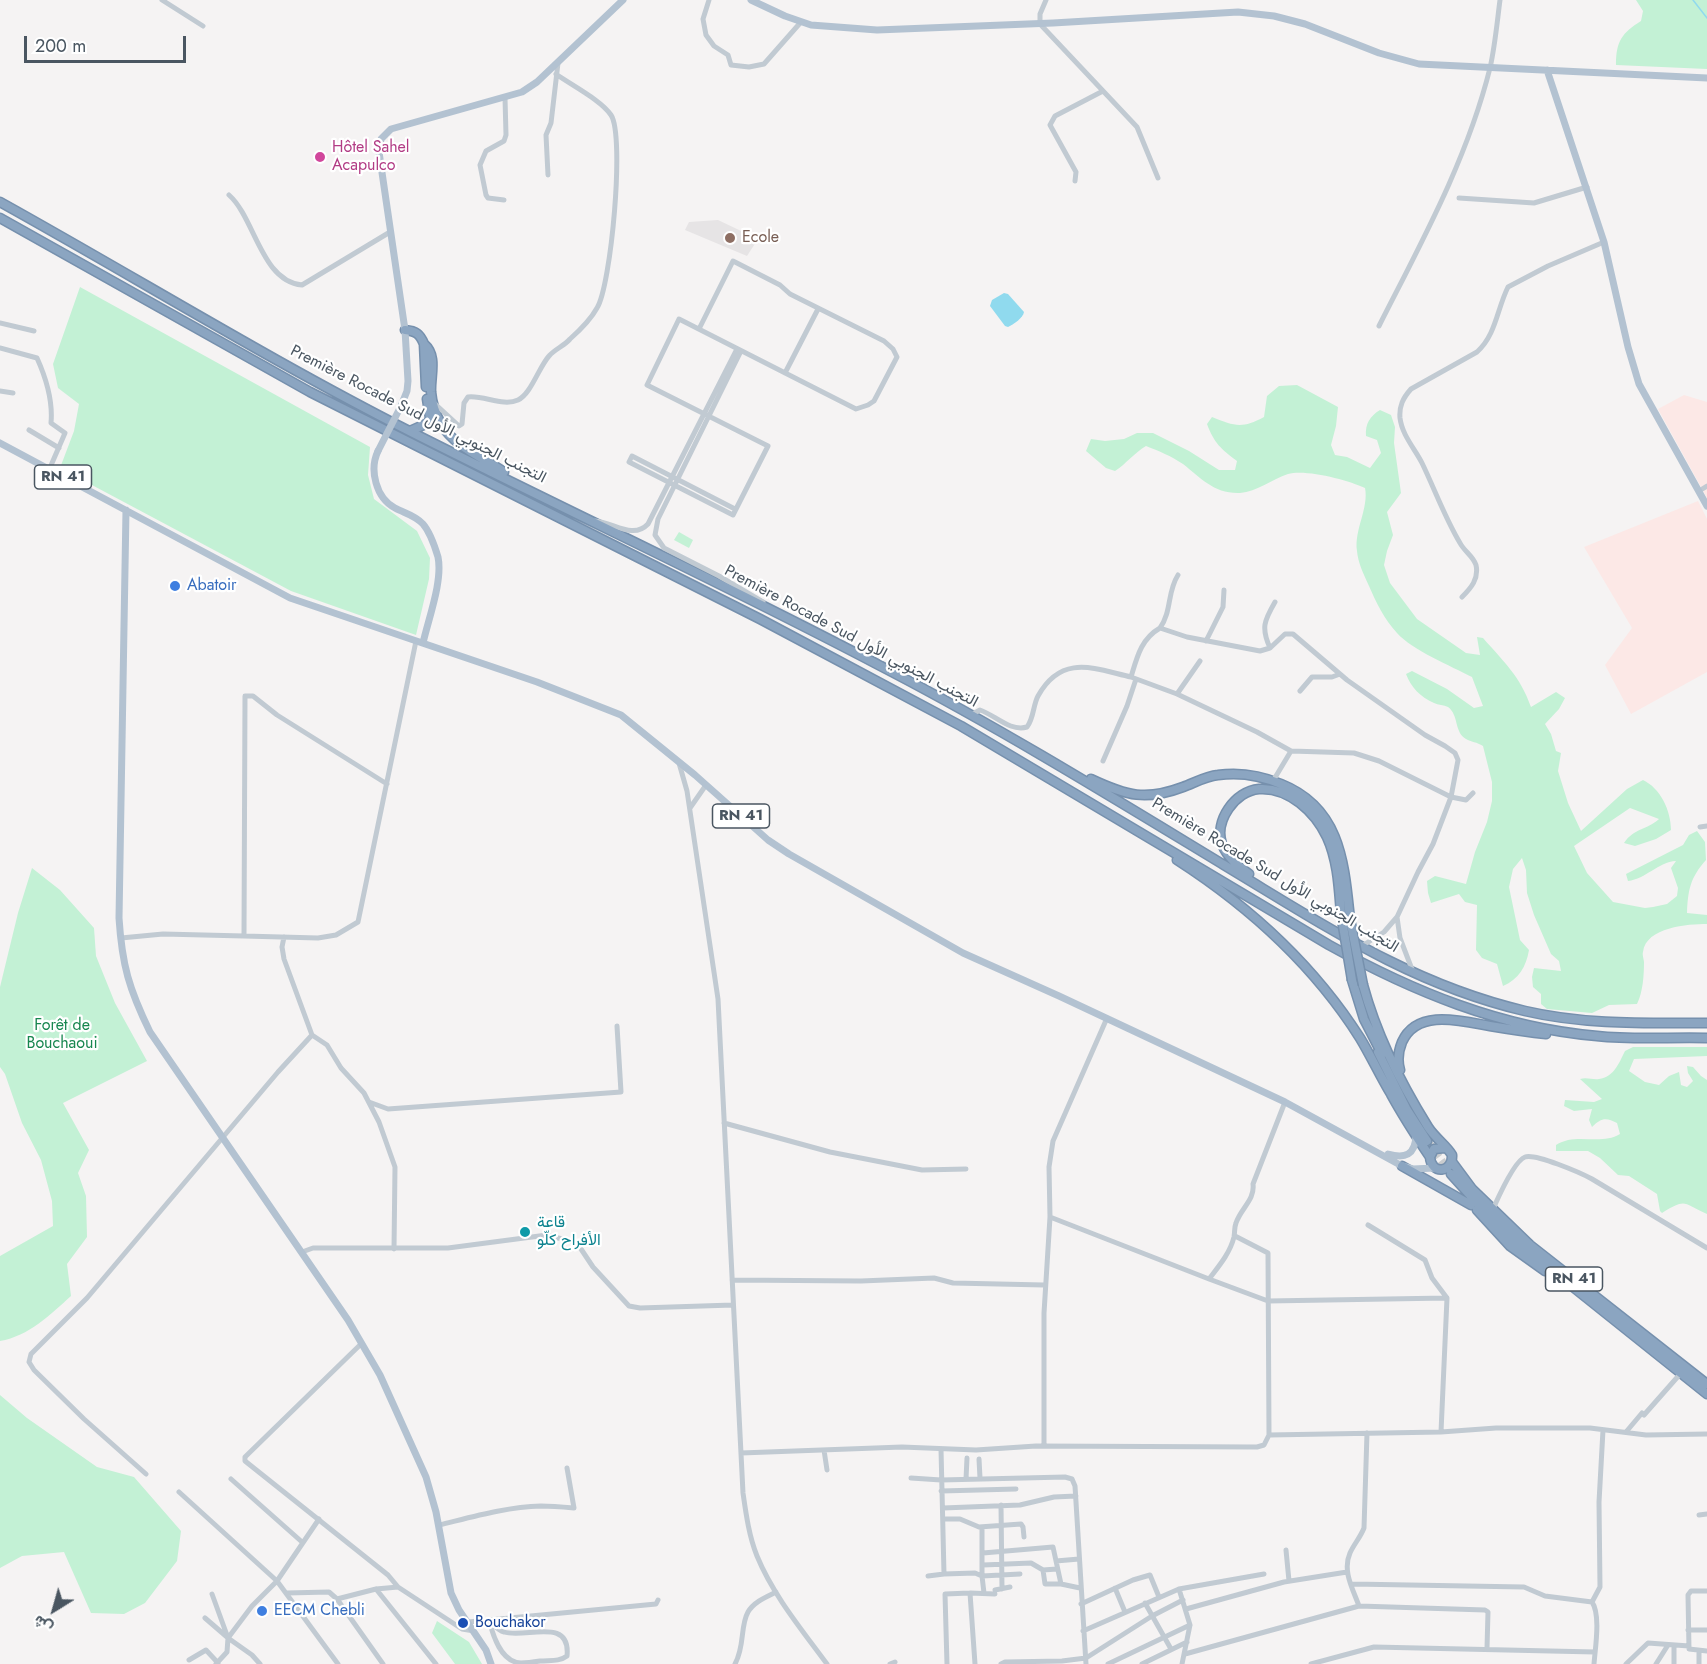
<!DOCTYPE html>
<meta charset="utf-8">
<style>
body{margin:0}
#map{position:relative;width:1707px;height:1664px;overflow:hidden;background:#f5f3f3;font-family:Jost,Vazirmatn,sans-serif}
canvas{display:block}
.north{position:absolute;left:24px;top:1580px;width:60px;height:60px;-webkit-text-stroke:4px #fff;paint-order:stroke;rotate:217deg;font-size:16px;font-weight:700;line-height:24px;text-align:center;color:#4a5661}
.north::after{content:'';display:block;margin:auto;width:21px;height:27px;background:#4a5661;clip-path:polygon(50% 0,100% 100%,50% 72%,0 100%)}
.scale{position:absolute;left:24px;top:36px;width:162px;height:27px;box-sizing:border-box;border:3px solid #4a5661;border-top:0;padding-left:8px;font-size:18px;line-height:21px;white-space:nowrap;color:#4a5661;-webkit-text-stroke:4px #fff;paint-order:stroke}
</style>
<div id="map">
<canvas width="1707" height="1664"></canvas>
<div class="north">ش</div>
<div class="scale">200 m</div>
</div>
<script>
const ctx = document.querySelector('canvas').getContext('2d');
ctx.lineJoin = 'round';
function fillPath(path, color) { ctx.fillStyle = color; ctx.fill(path, 'evenodd'); }
function strokePath(path, color, width, dash) { ctx.strokeStyle = color; ctx.lineWidth = width; ctx.lineCap = dash ? 'butt' : 'round'; ctx.setLineDash(dash || []); ctx.stroke(path); }
function write(font, color, halo, rows, align = 'center') {
  ctx.font = font + ' Jost,Vazirmatn,sans-serif'; ctx.lineWidth = 4.5; ctx.setLineDash([]); ctx.textBaseline = 'middle'; ctx.strokeStyle = halo; ctx.fillStyle = color; for (const [text, x, y, turn = 0] of rows) {
    ctx.save(); ctx.translate(x, y); ctx.rotate((+turn || 0) * Math.PI / 180); ctx.textAlign = isNaN(turn) ? turn : align; if (halo) ctx.strokeText(text, 0, 0); ctx.fillText(text, 0, 0); ctx.restore();
  }
}
fillPath(new Path2D(`
 M718 220 758 239 747 256 685 230 689 222Z`), '#e6e4e5');
fillPath(new Path2D(`
 M1684 395 1707 402V498L1658 409Z
 M1698 501 1707 519V672L1631 714 1605 665 1632 628 1584 547Z`), '#fce8e6');
fillPath(new Path2D(`
 M1636 0H1707V69L1616 65C1616 41 1622 33 1641 21L1643 11Z
 M80 287 370 447 368 475 374 499 417 531 430 558 429 579 416 635 291 591 60 468 74 431 79 404 58 388 53 364Z
 M1297 385 1338 407 1336 426 1331 445 1335 455 1347 457 1370 468 1381 453 1377 440 1366 436C1365 424 1370 416 1380 410L1391 415 1395 427 1394 443 1401 493 1387 512 1393 535 1387 551 1384 565 1390 583 1417 619 1466 653 1480 655 1477 637 1483 638C1504 662 1520 676 1531 707L1556 692 1565 698 1559 709 1545 724 1551 734 1556 751 1561 753 1558 771 1568 803 1581 831 1627 789 1643 780C1660 788 1671 810 1671 830L1656 839 1635 846 1624 843C1634 828 1647 830 1659 819L1630 808 1574 846 1587 873 1613 902 1645 908 1653 907 1667 904 1677 896 1678 888 1671 868 1676 861C1658 862 1646 879 1628 881L1626 874 1683 845 1689 835 1697 831 1705 842 1706 860C1690 878 1688 890 1687 913L1707 915V924C1688 924 1646 927 1643 952 1642 954 1644 960 1644 962 1644 975 1643 992 1637 1004L1609 1005 1592 1013 1547 1009 1541 1004V994L1533 987 1532 977 1534 968 1561 971 1559 961 1551 954 1534 915 1527 893 1526 870 1522 858 1513 869 1509 887 1520 940 1529 950C1526 967 1519 979 1503 986L1497 964 1482 958 1476 950 1477 905 1465 902 1459 894 1431 903 1428 893 1427 881 1435 876 1466 884 1475 852 1487 822 1492 801V782L1483 746C1477 742 1471 742 1466 739 1454 732 1459 715 1448 707 1444 705 1438 705 1434 703 1420 697 1411 687 1406 674L1412 671 1447 689 1474 708 1483 706 1472 677C1451 666 1412 650 1397 633 1384 619 1376 602 1369 586 1364 575 1358 563 1357 551 1354 530 1369 508 1365 488 1348 480 1306 469 1288 474 1272 479 1257 492 1240 493 1214 494 1201 478 1183 464 1171 456 1159 451 1146 446 1134 453 1126 464 1115 471L1106 468 1086 451 1091 439 1105 441 1124 439 1137 433H1153L1189 451 1219 470H1235L1237 461C1221 449 1214 443 1207 424L1212 417C1234 426 1242 429 1264 417L1267 396 1279 386Z
 M679 532 693 540 689 548 674 540Z
 M32 868 60 890 94 928 96 956 115 1003 147 1061 63 1103 89 1150 78 1173 86 1196 87 1237 67 1264 71 1296C50 1315 29 1336 0 1341V1256L53 1226 52 1201 41 1160 22 1123 5 1074 0 1067V987L18 913Z
 M1633 1047H1707V1056L1634 1059 1629 1071 1645 1082 1659 1085 1669 1076 1679 1072 1681 1085 1687 1087 1693 1081 1688 1073 1687 1066 1693 1067 1701 1076 1707 1080V1214C1682 1203 1687 1198 1662 1213L1660 1211 1657 1194 1629 1176 1618 1175 1600 1158 1588 1151H1556V1145C1576 1132 1600 1146 1620 1134L1617 1123C1606 1117 1601 1118 1592 1127L1589 1120 1592 1109 1574 1111 1564 1106 1565 1100 1594 1102 1602 1099 1580 1079C1587 1077 1593 1080 1599 1079 1614 1077 1619 1063 1625 1051Z
 M0 1395 27 1418 97 1467 134 1477 181 1531 177 1561 145 1603 124 1614 91 1613 64 1552 22 1556 0 1568Z
 M437 1621 469 1642 482 1664H455L432 1633Z`), '#c3f1d5');
fillPath(new Path2D(`
 M1004 293 1008 294 1024 312C1023 318 1014 324 1008 327L1005 326 990 306 992 300Z`), '#90daee');
strokePath(new Path2D(`
 M1693 0 1707 18`), '#90daee', 1.5);
strokePath(new Path2D(`
 M1427 1141 1450 1172`), '#caccce', 8, [8, 4]);
const highway = new Path2D(`
 M0 202C137 278 271 361 411 432 571 513 734 588 892 672 1005 731 1115 799 1224 865 1324 925 1410 984 1525 1011 1585 1025 1646 1023 1707 1023
 M0 218 310 392 760 619 961 726 1329 945C1412 991 1501 1028 1597 1036 1633 1040 1671 1037 1707 1038
 M405 330C416 331 420 334 424 344L426 387
 M424 344C438 356 430 376 431 392 432 403 436 415 441 424 455 447 482 457 504 472
 M410 431 428 423 430 418 427 399
 M1091 779C1127 796 1146 801 1183 787 1194 783 1206 776 1218 775 1239 772 1262 776 1281 784 1341 808 1344 863 1350 919
 M1177 860C1250 907 1313 964 1360 1038 1371 1056 1380 1076 1391 1094 1403 1116 1416 1136 1430 1157
 M1249 874C1238 866 1227 857 1222 844 1214 821 1235 791 1259 789 1289 787 1315 812 1327 837 1338 861 1339 889 1341 914
 M1352 980 1364 1019 1382 1054
 M1363 985C1377 1037 1400 1082 1428 1127 1435 1138 1446 1145 1452 1155 1453 1173 1431 1175 1430 1157L1434 1149 1445 1148
 M1378 1052 1407 1110 1427 1141
 M1400 1070C1397 1060 1398 1052 1402 1042 1417 1008 1462 1021 1490 1026 1508 1029 1527 1032 1546 1034
 M1452 1162 1472 1189 1530 1245 1707 1384
 M1402 1166 1471 1205
 M1451 1174 1479 1205 1518 1243 1707 1394
 M1477 1210 1510 1246 1545 1271`);
strokePath(highway, '#7690ad', 11);
strokePath(new Path2D(`
 M162 0 203 26
 M709 0 703 19 706 35 714 46 728 55 731 65 749 67 764 64 801 22
 M1046 0 1040 14V24L1137 127 1158 178
 M548 175 546 135 551 123 558 63
 M1075 181 1076 172 1050 125 1055 116 1103 91
 M229 195C255 218 261 281 302 285L390 232
 M1459 198 1534 203 1587 187
 M504 200 488 198 486 195 480 165 486 151 504 141 506 135 505 98
 M0 323 34 331
 M1379 326C1421 243 1467 160 1490 68 1495 46 1497 23 1500 0
 M699 329 733 261 780 285 790 294 884 341 893 349 897 357 874 401 868 405 856 409 679 319 647 385 768 446 733 515 629 462 632 456 735 509
 M0 348 37 358C46 378 53 401 51 423L65 433 49 470
 M741 351 658 519 655 535 664 548 719 576 763 602
 M785 373 818 309
 M0 391 13 393
 M434 403 459 426 462 424 464 403 468 397C484 395 503 407 518 400 531 394 539 367 549 356 555 349 564 346 570 339 579 331 591 319 597 308 611 286 625 136 611 115 601 100 571 85 556 74
 M29 430 59 448
 M1699 491 1707 486
 M595 521C613 522 633 540 648 524L737 349
 M1462 597C1471 588 1479 579 1476 565 1473 556 1464 551 1460 543 1445 518 1435 490 1422 463 1415 449 1402 435 1400 418 1399 406 1403 398 1411 389L1477 352C1496 335 1497 309 1508 287L1548 266 1604 242
 M1160 628C1172 611 1167 592 1178 575
 M1206 641 1223 607 1224 590
 M1270 648C1261 628 1264 621 1275 602
 M1131 677 1177 694 1257 732 1291 751
 M1300 691 1312 677H1332L1340 674
 M1177 694 1200 661
 M971 715 980 710C995 715 1010 732 1027 727 1034 718 1033 705 1038 696 1062 653 1095 669 1131 677 1137 657 1141 639 1160 628L1187 637 1260 651 1270 648 1285 634H1293L1347 680 1425 735 1445 746 1455 753 1458 760 1451 797 1433 844 1418 872 1397 917 1384 932 1362 946
 M1103 761 1127 706 1136 679
 M679 763 687 791 718 999 743 1493C746 1514 749 1536 757 1556 773 1595 802 1630 827 1664
 M1273 781 1291 751 1354 753 1379 761 1451 797 1466 800 1473 793
 M690 808 706 785
 M1700 827 1707 826
 M1397 917 1400 938 1413 972
 M244 936 318 938 336 935 358 922 416 641
 M284 937 282 947 284 959 312 1035
 M121 938 163 934 244 936 245 696H253L277 715 387 784
 M369 1102 388 1109 621 1092 617 1026
 M724 1123 830 1152 922 1170 966 1169
 M1493 1209C1498 1198 1514 1161 1525 1157 1535 1153 1581 1173 1592 1179L1707 1248
 M1050 1217 1209 1279C1219 1266 1230 1253 1234 1237 1235 1232 1234 1228 1236 1223 1241 1208 1255 1200 1253 1184L1285 1102
 M1368 1225 1425 1260 1432 1278 1447 1298 1441 1432
 M1235 1236 1268 1253 1269 1435
 M302 1252 313 1248H448L547 1235 577 1243 593 1267 629 1306 640 1308 733 1305
 M1209 1279 1268 1301 1447 1298
 M732 1280 861 1281 934 1278 953 1283 1044 1285
 M362 1343 245 1457V1461L388 1575 398 1587
 M1644 1415 1681 1373
 M1626 1432 1642 1413
 M1044 1446V1313L1050 1217 1049 1167 1053 1141 1107 1018
 M941 1449 944 1574
 M824 1450 827 1470
 M741 1453 902 1447 976 1450 1036 1446 1257 1447 1264 1445 1269 1435 1441 1432 1496 1428H1590L1646 1435 1707 1434
 M979 1459 980 1478
 M146 1474 84 1419 34 1370 29 1362 31 1354 87 1298 278 1072 312 1035 327 1045 341 1068 364 1093 379 1122 395 1167 394 1249
 M911 1478 941 1480 1065 1477 1072 1479 1075 1486 1086 1664
 M231 1479 302 1542
 M966 1479 967 1458
 M941 1491 1016 1489
 M179 1492 277 1581 338 1664
 M1001 1505 1002 1589
 M943 1508 1020 1505 1054 1497 1076 1496
 M1699 1515 1707 1514
 M943 1519H960L979 1527 1021 1524 1023 1527 1024 1537
 M439 1525C472 1517 506 1507 541 1506 551 1506 563 1507 574 1508L567 1468
 M982 1527V1576L984 1593
 M1286 1550 1289 1581
 M983 1553 1053 1547 1061 1584
 M1056 1561 1079 1559
 M983 1565 1031 1563 1043 1570 1057 1569
 M1043 1570 1045 1584H1061L1080 1588
 M928 1576 944 1574 975 1573 982 1576 1020 1574
 M1352 1584 1524 1587 1545 1596 1592 1602C1601 1615 1595 1649 1594 1664
 M1115 1588 1125 1612
 M376 1589 436 1664
 M995 1590 1010 1587
 M1707 1591H1691L1688 1595 1689 1649 1707 1651
 M287 1593 329 1592 337 1599 383 1664
 M212 1594 228 1638 252 1655 260 1664
 M337 1599 376 1589 398 1587 462 1629 474 1631
 M1592 1602 1600 1587 1599 1502 1603 1430
 M1145 1603 1171 1649
 M1081 1604 1133 1580 1150 1575 1159 1597
 M1359 1606C1353 1589 1342 1571 1350 1553 1354 1544 1360 1538 1364 1528L1367 1433
 M1186 1609 1284 1582 1347 1572
 M205 1618 227 1637
 M489 1620C493 1624 498 1631 504 1632 525 1639 571 1616 567 1656 559 1662 550 1660 540 1661 534 1662 527 1663 521 1663 501 1662 493 1636 489 1620Z
 M468 1622 656 1604 658 1600
 M1688 1630H1707
 M1083 1631 1179 1589
 M1699 1651V1664
 M1185 1654 1359 1606 1485 1610 1488 1612 1487 1648
 M189 1660 206 1650 218 1663
 M216 1664 227 1652 228 1638 252 1606 277 1581 319 1519
 M735 1664C745 1646 740 1626 748 1612 754 1602 766 1597 776 1592
 M890 1664 895 1662
 M947 1664 945 1594 970 1593
 M975 1664 970 1593 995 1594
 M1001 1664 1005 1662 1062 1661 1086 1658 1152 1616 1183 1600
 M1108 1664 1190 1625
 M1142 1664 1187 1642
 M1182 1664 1190 1625 1179 1589 1264 1574
 M1311 1664 1374 1647 1595 1652
 M1626 1664 1648 1643 1689 1646
 M1656 1664 1668 1645
 M1674 1664V1645`), '#c1cad2', 5);
strokePath(new Path2D(`
 M751 0 785 16 811 25 877 30 1053 23 1238 12 1274 16 1305 24 1379 53 1419 64 1707 78
 M1547 70 1604 242 1628 347 1639 384 1707 506
 M401 406 407 391 408 381 405 330 379 152 381 139 391 129 522 92 537 82 623 0
 M0 443 290 598 537 682 621 715 695 775 768 840 789 854 963 953 1059 996 1285 1102 1402 1166 1413 1169 1435 1168
 M378 451C369 470 376 498 395 508 404 513 415 515 423 524 430 532 435 547 438 557 443 581 428 620 423 643
 M126 510 119 918C122 965 129 989 150 1032L348 1320 380 1375 426 1477 436 1512 451 1593 459 1610 486 1650 491 1664
 M1388 1154C1405 1159 1415 1155 1416 1136`), '#b3c2d1', 7);
strokePath(highway, '#8ba5c1', 8);
const highwayBridge = new Path2D(`
 M1341 914 1352 980
 M1350 919 1363 985`);
strokePath(highwayBridge, '#7690ad', 11, []);
strokePath(new Path2D(`
 M378 451 401 406`), '#b3c2d1', 7);
strokePath(highwayBridge, '#8ba5c1', 8);
for (const [x, y, r, color] of [
 [320,157,6,"#d1479c"],
 [730,238,6,"#8d6e63"],
 [175,586,6,"#3f7fe0"],
 [525,1232,6,"#0f9aa8"],
 [262,1611,6,"#3f7fe0"],
 [463,1623,6,"#1a4fb4"]
]) { const dot = new Path2D(); dot.arc(x, y, r, 0, 2 * Math.PI); ctx.fillStyle = color; ctx.fill(dot); strokePath(dot, '#fff', 2); }
for (const [x, y, w] of [
 [63,477,57],
 [741,816,57],
 [1574,1279,57]
]) { const box = new Path2D(); box.roundRect(x - w / 2, y - 12, w, 24, 4.5); ctx.fillStyle = '#fff'; ctx.fill(box); strokePath(box, '#4a5661', 1.5); }
write('bold 15px', '#4a5661', null, [
 ["RN 41",63,477],
 ["RN 41",741,816],
 ["RN 41",1574,1279]
]);
write('16px', '#b23c85', '#fff', [
 ["Hôtel Sahel",332,148],
 ["Acapulco",332,166]
], 'left');
write('16px', '#785e54', '#fff', [
 ["Ecole",742,238]
], 'left');
write('16px', '#4a5661', '#fff', [
 ["Première Rocade Sud التجنب الجنوبي الأول",418,415,27],
 ["Première Rocade Sud التجنب الجنوبي الأول",851,637,28],
 ["Première Rocade Sud التجنب الجنوبي الأول",1275,876,31]
]);
write('16px', '#366cbe', '#fff', [
 ["Abatoir",187,586],
 ["EECM Chebli",274,1611]
], 'left');
write('16px', '#17864f', '#fff', [
 ["Forêt de",62,1026],
 ["Bouchaoui",62,1044]
]);
write('16px', '#0d838f', '#fff', [
 ["قاعة",537,1223],
 ["الأفراح كلّو",537,1241]
], 'left');
write('16px', '#164399', '#fff', [
 ["Bouchakor",475,1623]
], 'left');
</script>
